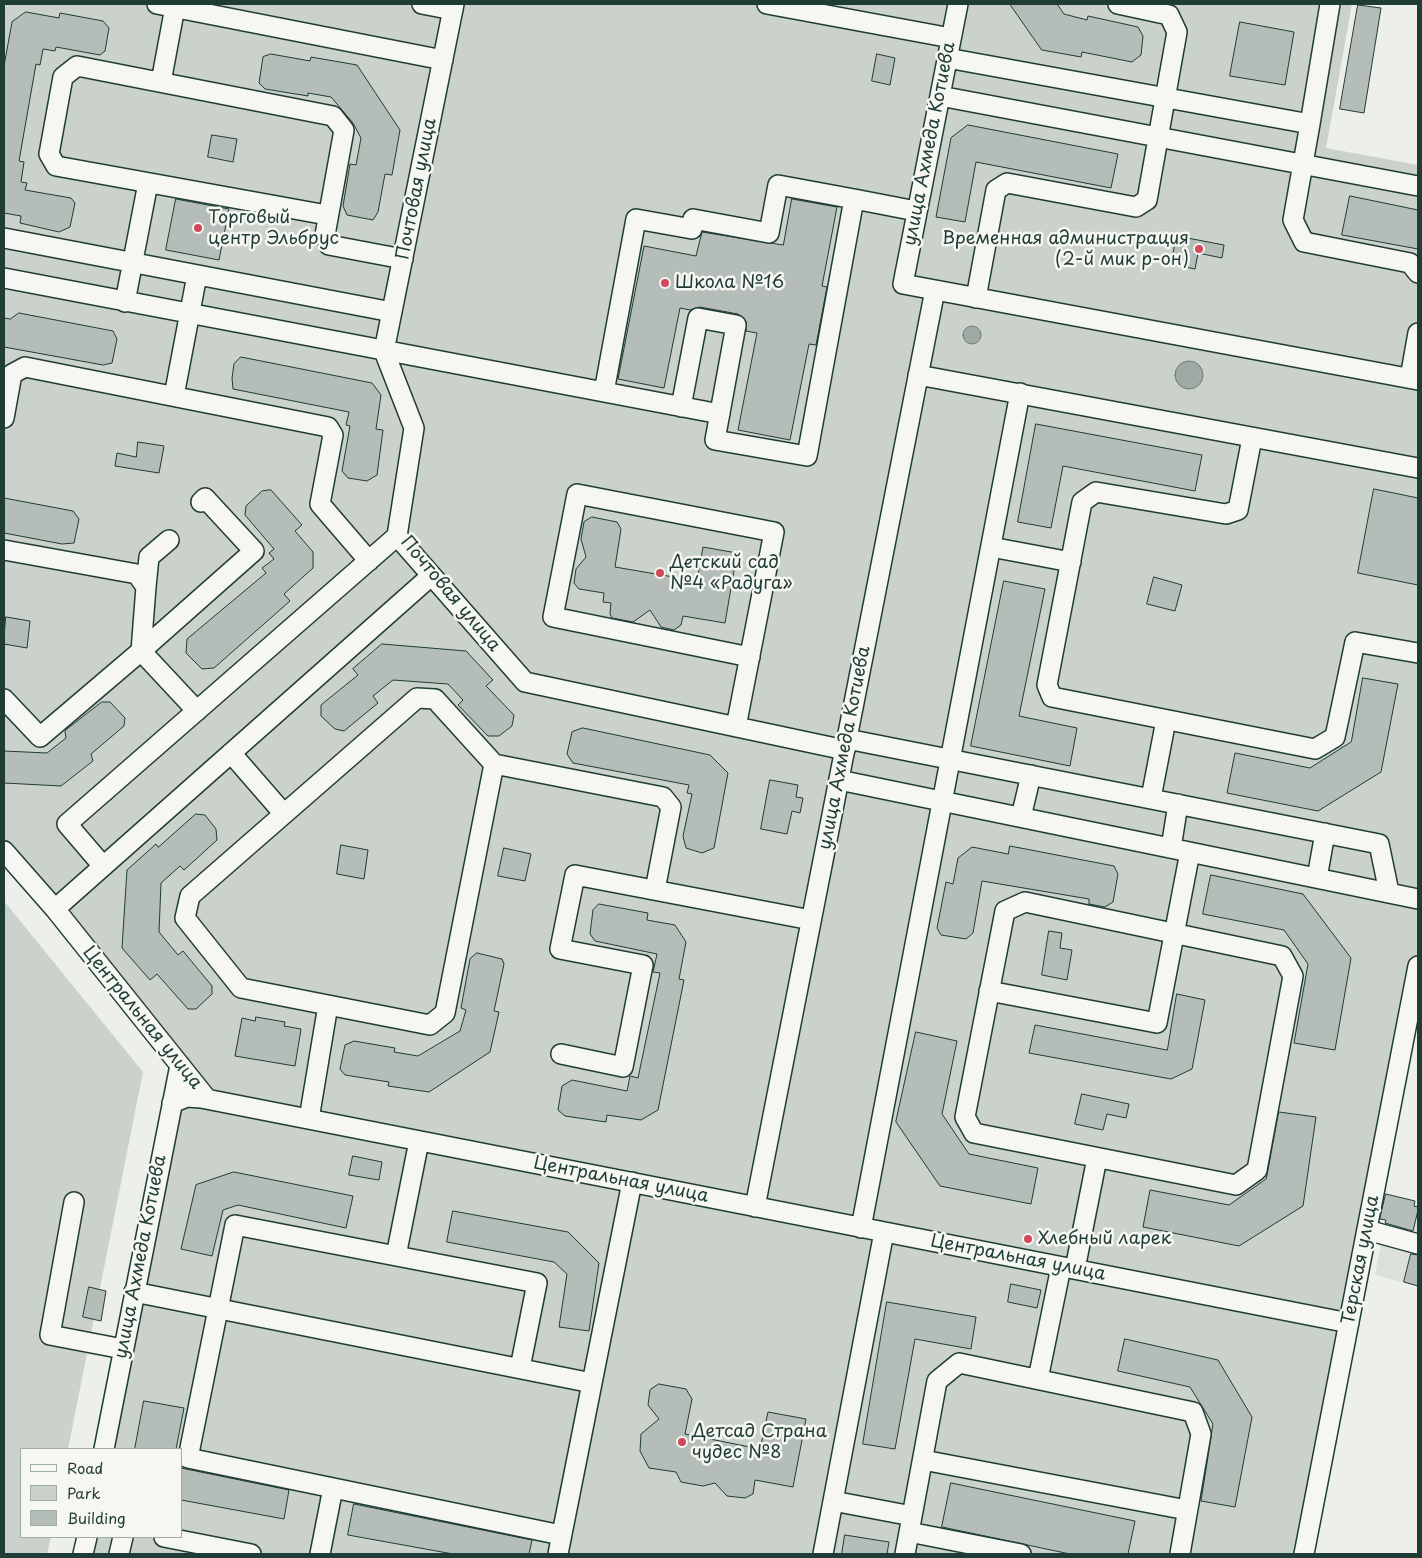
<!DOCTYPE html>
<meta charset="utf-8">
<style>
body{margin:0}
#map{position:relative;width:1422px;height:1558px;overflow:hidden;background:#edefea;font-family:"Playpen Sans",sans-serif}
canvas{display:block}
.frame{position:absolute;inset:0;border:5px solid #1f3d34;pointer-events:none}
.legend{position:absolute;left:20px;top:1448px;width:162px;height:90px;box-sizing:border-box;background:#f6f6f2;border:1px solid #a0aca6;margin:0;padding:6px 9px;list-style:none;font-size:15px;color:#1f3d34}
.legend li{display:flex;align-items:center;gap:10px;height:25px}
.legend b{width:25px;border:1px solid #a0aca6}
</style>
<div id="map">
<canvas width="1422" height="1558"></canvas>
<div class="frame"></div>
<ul class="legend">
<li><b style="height:6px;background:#f6f6f2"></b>Road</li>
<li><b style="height:14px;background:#cbd2cc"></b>Park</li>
<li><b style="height:14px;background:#b4bdb8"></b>Building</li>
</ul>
</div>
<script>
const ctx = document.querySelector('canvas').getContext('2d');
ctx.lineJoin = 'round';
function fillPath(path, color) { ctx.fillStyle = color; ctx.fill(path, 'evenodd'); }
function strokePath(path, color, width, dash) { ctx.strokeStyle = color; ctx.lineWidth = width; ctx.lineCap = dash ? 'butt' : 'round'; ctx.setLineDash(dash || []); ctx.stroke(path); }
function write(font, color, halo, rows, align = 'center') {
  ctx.font = font + ' "Playpen Sans",sans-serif'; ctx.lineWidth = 5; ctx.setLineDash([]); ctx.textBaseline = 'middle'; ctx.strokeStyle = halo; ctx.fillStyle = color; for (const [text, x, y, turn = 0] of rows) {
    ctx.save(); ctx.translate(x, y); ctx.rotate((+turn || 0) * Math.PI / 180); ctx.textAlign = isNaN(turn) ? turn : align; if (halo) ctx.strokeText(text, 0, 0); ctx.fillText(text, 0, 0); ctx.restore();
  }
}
fillPath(new Path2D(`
 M1386 1194 1415 1201 1414 1206 1418 1207V1286L1375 1275 1386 1220 1380 1218Z`), '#dce0db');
fillPath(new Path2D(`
 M4 4H1352L1326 148 1418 165V966L1304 1554H83L87 1537H181V1449H104L180 1065 4 851Z
 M4 901 143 1072 68 1449H21V1537H51L47 1554H4Z`), '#cbd2cc');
const water = new Path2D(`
 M963 335a9 9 0 1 1 18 0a9 9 0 1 1-18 0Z
 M1175 375a14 14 0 1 1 28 0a14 14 0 1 1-28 0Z`);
fillPath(water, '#9faaa4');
strokePath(water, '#6c7e77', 1);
const building = new Path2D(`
 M1010 4H1057L1064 14 1087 20 1088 16 1138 27 1143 36 1141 55 1132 62 1082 52 1081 57 1042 50Z
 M1358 5 1381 8 1364 113 1340 109Z
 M26 12 59 18 60 13 103 21 109 28 105 51 100 55 56 47 55 51 43 49 40 65 36 64 19 161 24 162 21 182 27 183 25 190 71 198 75 203 70 227 59 232 20 223 21 216 4 213V66L12 22Z
 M1240 22 1294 32 1285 85 1230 76Z
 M271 54 310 61 311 57 357 65 400 130 392 175 385 174 378 212 373 220 347 215 343 206 350 164 356 165 361 138 353 123 331 97 308 93V96L265 89 259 83 263 57Z
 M877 54 895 58 890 85 872 81Z
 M968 125 1118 154 1111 188 976 162 965 222 936 217 951 138Z
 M212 135 237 139 233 162 208 157Z
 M1350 196 1418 210V249L1342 235Z
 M176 199 229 209 219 260 166 250Z
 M792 199 837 207 822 286 827 287 816 345 809 344 790 440 738 430 757 333 746 331V321L738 314 700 307 690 310 680 308 664 388 618 379 644 246 696 256 702 232 783 245Z
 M1177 236 1224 245 1222 258 1198 253 1195 269 1171 264Z
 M19 313 113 331 117 339 112 363 103 365 4 347V318L10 319Z
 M241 357 372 383 381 395 376 429 383 430 377 475 367 481 348 478 342 471 350 426 346 425 349 412 233 389 232 378 234 364Z
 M1036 424 1202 455 1195 491 1063 466 1051 528 1018 522Z
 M138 442 164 446 159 473 115 466 117 453 136 457Z
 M1374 489 1418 498V585L1358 573Z
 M271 490 302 525 295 531 313 552V568L284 594 290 601 214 668 202 669 186 653 187 639 266 573 262 568 274 559 269 553 274 549 245 515 246 506 262 491Z
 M4 498 73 511 79 519 74 543 62 544 4 533Z
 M592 517 617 522 621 529 615 567 697 581 703 547 737 553 725 623 683 616 681 625 674 630 661 627 650 610 633 622 612 618 610 614 611 603 603 602 604 593 579 589 574 583 576 569 586 557 581 539 584 522Z
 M1154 577 1182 585 1175 611 1147 604Z
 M1004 581 1045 589 1019 716 1077 728 1070 766 971 746Z
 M6 617 30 621 27 648 4 644Z
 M382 644 466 651 493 680 486 686 514 715 512 726 499 736H488L458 705 463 700 448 684 393 680 373 696 378 703 344 731 335 729 321 716V705L358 675 353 669Z
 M1363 678 1398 684 1381 772 1318 811 1227 793 1235 753 1310 768 1351 742Z
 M102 702H110L125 718 124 726 91 754 93 761 61 786 4 783V751L47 753 66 738 65 731Z
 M583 728 710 755 728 773 714 848 702 853 686 848 683 836 692 794 687 793 689 785 573 763 567 754 572 732Z
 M770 780 798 785 796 797 803 798 800 813 792 811 787 834 761 829Z
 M196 814 205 815 216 829 217 840 184 870 180 866 161 883 159 932 178 955 183 951 212 986V994L196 1009H188L157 974 150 980 122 948 127 870 156 844 158 847Z
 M341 845 368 850 364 879 337 874Z
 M1010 846 1114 866 1118 874 1113 902 1105 907 1089 904V899L982 881 973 933 966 939 941 935 937 928 946 882 953 884 958 858 972 847 1008 854Z
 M504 848 531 854 525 881 498 876Z
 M1211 875 1303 894 1351 958 1335 1050 1294 1043 1308 964 1284 930 1203 914Z
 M599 904 648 913 647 920 675 925 686 942 679 979 684 980 658 1110 641 1120 607 1115 606 1122 565 1116 558 1110 562 1086 572 1080 627 1091 630 1076 638 1078 660 973 653 972 657 954 595 941 590 934 593 910Z
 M1049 931 1062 933 1060 948 1072 950 1067 980 1042 975Z
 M477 953 502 959 504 964 494 1011 499 1012 490 1052 429 1092 388 1086 389 1082 345 1075 340 1069 345 1045 354 1041 395 1048 394 1052 418 1056 460 1031 466 1010 461 1008 470 959Z
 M1177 994 1205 1000 1192 1069 1171 1079 1029 1053 1035 1025 1167 1050Z
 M256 1017 285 1022 284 1026 301 1029 295 1066 235 1056 242 1018 255 1021Z
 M916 1032 957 1041 942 1114 969 1154 1038 1168 1031 1204 940 1186 896 1122Z
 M1082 1094 1129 1104 1126 1118 1107 1114 1103 1130 1075 1124Z
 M1279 1112 1316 1117 1303 1206 1239 1246 1143 1227 1150 1190 1229 1205 1266 1179Z
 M353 1156 382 1162 379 1180 349 1175Z
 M234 1172 353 1196 346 1228 238 1205 223 1210 212 1256 181 1249 196 1185Z
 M1386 1194 1415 1201 1414 1206 1418 1207V1210L1413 1231 1385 1223 1386 1220 1380 1219Z
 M453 1211 568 1232 599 1263 589 1331 559 1327 567 1274 554 1262 447 1242Z
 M1411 1254 1418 1255V1286L1404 1282Z
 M1011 1284 1041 1290 1037 1308 1008 1302Z
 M89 1287 106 1291 101 1321 83 1317Z
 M887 1302 976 1317 971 1349 915 1339 895 1449 863 1444Z
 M1125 1339 1218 1360 1252 1417 1235 1507 1201 1501 1213 1424 1190 1387 1118 1371Z
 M659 1384 686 1389 692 1399 685 1434 760 1449 768 1412 806 1419 793 1487 755 1480 753 1494 745 1498 727 1496 715 1483 703 1486 681 1482 676 1472 649 1468 640 1451 641 1434 659 1419 648 1405 650 1390Z
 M144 1401 184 1408 176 1449H135Z
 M181 1468 289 1490 284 1519 181 1500Z
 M951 1483 1135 1521 1128 1554H1070L942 1527Z
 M354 1504 532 1540 529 1554H453L348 1535Z
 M845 1535 889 1542 887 1554H842Z`);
fillPath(building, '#b4bdb8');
strokePath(building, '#1f3d34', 1);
const minor = new Path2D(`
 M157 4 443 60
 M422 4 453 10
 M454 4 384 351 414 428 397 536 525 682 845 750
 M767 4 951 38
 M958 4 903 284 1418 380
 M947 58 1310 124 1330 4
 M161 82 175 7
 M940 96 1418 186
 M1310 124 1293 220 1304 242 1410 263 1418 273
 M854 199 916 211
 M327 215 56 166 49 154 63 77 77 66 333 116 344 130 325 235 329 245 403 259
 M4 238 392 312
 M4 278 720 414
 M976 298 996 190 1007 183 1136 207 1147 200 1177 32 1169 15 1118 4
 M125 302 148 183
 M918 375 1418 468
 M1410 378 1418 333
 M604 392 636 219 692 229 693 219 769 233 778 185 854 199 807 456 715 440 736 325 698 318 681 407
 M174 396 197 275
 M4 418 12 374 25 367 328 427 333 435 320 504 369 561
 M1252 438 1238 510 1226 514 1096 492 1082 502 1047 685 1052 697 1315 749 1335 737 1355 642 1418 653
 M991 547 1071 562
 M4 550 137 574 146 587 141 651 197 711
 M146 587 149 557 169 540
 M4 699 40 737 141 651 254 551 205 498 201 502
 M736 727 774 532 577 494 553 617 750 657
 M847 739 1379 844 1389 892
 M231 753 284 814
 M494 764 445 1013 430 1025 241 988 185 918 190 896 417 698 435 699 494 764 663 797 671 807 655 890
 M839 780 1418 899
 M1151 798 1166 720
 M1021 817 1031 775
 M1171 848 1178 804
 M4 851 55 909 207 1099
 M103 866 67 824 397 536
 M1317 878 1325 833
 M1025 902 1282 956 1293 976 1257 1170 1236 1185 974 1133 965 1117 1005 911Z
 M55 909 431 576
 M989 991 1157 1023 1190 852
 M561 1054 623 1067 643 965 560 949 575 875 811 920
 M172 1103 187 1097 201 1098 1349 1323
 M309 1119 328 1005
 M74 1202 50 1335 123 1349
 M755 1207 935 290
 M861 1228 1020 393
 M1367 1230 1418 1244
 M396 1256 419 1141
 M1075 1269 1097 1158
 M134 1292 592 1383
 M520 1368 537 1283 235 1225 188 1458 561 1535
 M1038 1379 1061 1267
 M104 1449 180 1065
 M923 1460 1187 1510
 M833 1501 912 1516
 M909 1532 1021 1554
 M164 1537 251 1554
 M83 1554 87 1537
 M119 1554 123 1537
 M320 1554 333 1488
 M558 1554 632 1182
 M823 1554 884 1232
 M905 1554 937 1381 959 1363 1193 1412 1201 1434 1180 1554
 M1304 1554 1418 966`);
strokePath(minor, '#1f3d34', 22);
strokePath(minor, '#f6f6f2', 19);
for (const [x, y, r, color] of [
 [198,228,5,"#d1495b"],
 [1199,249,5,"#d1495b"],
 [665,283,5,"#d1495b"],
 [660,573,5,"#d1495b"],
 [1028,1239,5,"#d1495b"],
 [682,1442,5,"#d1495b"]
]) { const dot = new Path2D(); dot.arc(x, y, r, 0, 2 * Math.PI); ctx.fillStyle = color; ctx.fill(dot); strokePath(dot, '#f6f6f2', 2); }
write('18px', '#1f3d34', '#f6f6f2', [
 ["улица Ахмеда Котиева",930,144,-79],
 ["Почтовая улица",417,189,-79],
 ["Почтовая улица",450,594,50],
 ["улица Ахмеда Котиева",845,748,-79],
 ["Центральная улица",142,1018,51],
 ["Центральная улица",621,1180,11],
 ["улица Ахмеда Котиева",141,1257,-79],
 ["Центральная улица",1018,1258,11],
 ["Терская улица",1361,1260,-79]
]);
write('18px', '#1f3d34', '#f6f6f2', [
 ["Торговый",208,218],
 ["центр Эльбрус",208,239],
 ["Временная администрация",1189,239,"right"],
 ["(2-й мик р-он)",1189,260,"right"],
 ["Школа №16",675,283],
 ["Детский сад",670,563],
 ["№4 «Радуга»",670,584],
 ["Хлебный ларек",1038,1239],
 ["Детсад Страна",692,1432],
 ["чудес №8",692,1453]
], 'left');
</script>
